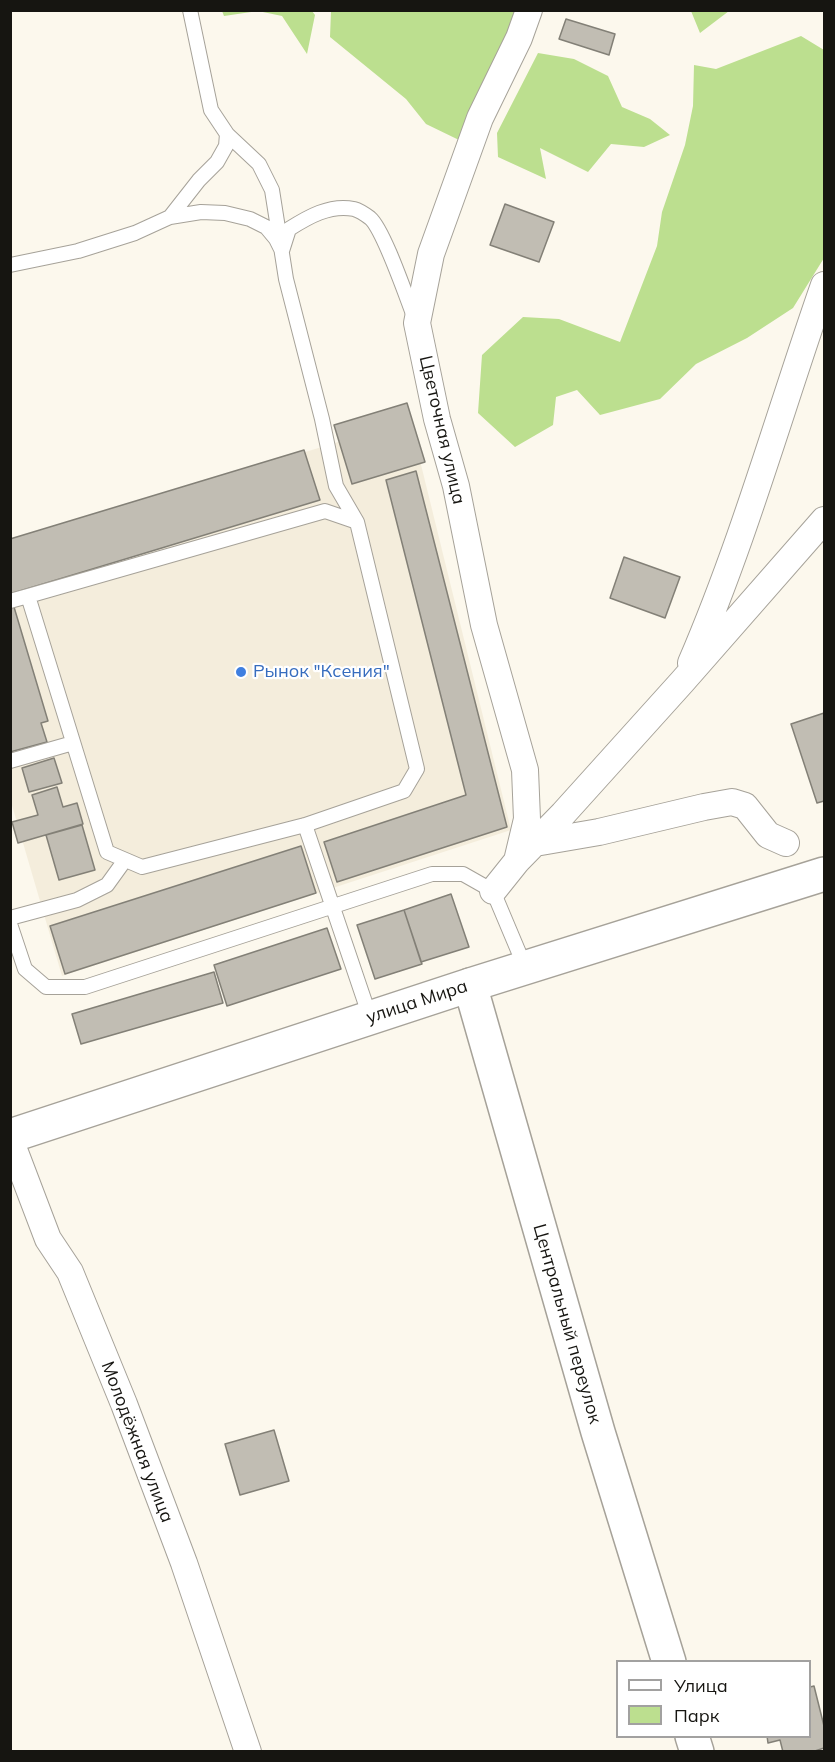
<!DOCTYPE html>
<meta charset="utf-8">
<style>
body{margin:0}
#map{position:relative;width:835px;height:1762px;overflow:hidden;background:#fcf8ed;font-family:Mulish,sans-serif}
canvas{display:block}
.frame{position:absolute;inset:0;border:12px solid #161511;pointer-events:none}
.legend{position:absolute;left:616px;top:1660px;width:195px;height:78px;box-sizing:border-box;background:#fff;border:2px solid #a2a1a0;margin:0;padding:8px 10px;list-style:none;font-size:18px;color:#161511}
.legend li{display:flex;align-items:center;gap:12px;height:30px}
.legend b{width:30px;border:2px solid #a2a1a0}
</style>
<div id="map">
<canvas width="835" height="1762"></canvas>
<div class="frame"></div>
<ul class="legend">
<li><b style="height:8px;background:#fff"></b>Улица</li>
<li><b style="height:16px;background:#bcdf8f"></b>Парк</li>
</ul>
</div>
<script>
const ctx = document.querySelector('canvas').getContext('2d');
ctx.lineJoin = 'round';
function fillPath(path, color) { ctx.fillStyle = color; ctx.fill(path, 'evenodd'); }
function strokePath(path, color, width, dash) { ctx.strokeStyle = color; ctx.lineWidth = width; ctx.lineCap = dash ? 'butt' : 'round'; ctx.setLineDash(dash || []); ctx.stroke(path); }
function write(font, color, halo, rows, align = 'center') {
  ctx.font = font + ' Mulish,sans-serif'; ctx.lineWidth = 4.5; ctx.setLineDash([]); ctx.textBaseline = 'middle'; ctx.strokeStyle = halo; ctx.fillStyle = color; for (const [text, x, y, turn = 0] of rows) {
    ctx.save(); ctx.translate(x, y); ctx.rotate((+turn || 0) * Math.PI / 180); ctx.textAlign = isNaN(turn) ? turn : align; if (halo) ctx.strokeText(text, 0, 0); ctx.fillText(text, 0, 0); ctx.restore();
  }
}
fillPath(new Path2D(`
 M410 420 511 830 62 976 11 802V542Z`), '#f4eddc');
fillPath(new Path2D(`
 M222 11H312L315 15 307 54 282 16 258 11 224 16Z
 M331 11H517L459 140 426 124 406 99 330 37Z
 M691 11V10L729 11 700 33Z
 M801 36 824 50V258L793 308 747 338 696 364 660 399 600 415 577 390 556 397 553 425 515 447 478 413 482 355 523 317 559 319 620 342 657 246 662 212 685 145 693 106 694 65 716 69Z
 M538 53 574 59 608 76 622 107 650 119 670 135 644 147 611 144 588 172 540 148 546 179 498 157 497 133Z`), '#bcdf8f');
const building = new Path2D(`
 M566 19 615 34 609 55 559 39Z
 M505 204 554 222 539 262 490 245Z
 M407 403 425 462 352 484 334 425Z
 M304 450 320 500 10 594V539Z
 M416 471 507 827 337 882 324 842 466 795 386 480Z
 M624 557 680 577 665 618 610 598Z
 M14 607 48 721 41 723 47 742 10 752V608Z
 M824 713V801L817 803 791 724Z
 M54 758 62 783 29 792 22 768Z
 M57 787 63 807 77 803 83 824 18 843 12 822 38 815 32 795Z
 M82 825 95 870 59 880 46 835Z
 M301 846 316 893 65 974 50 926Z
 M451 894 469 947 421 962 404 910Z
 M404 910 422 964 375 979 357 925Z
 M327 928 341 969 227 1006 214 965Z
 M214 972 223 1003 81 1044 72 1014Z
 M274 1430 289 1481 240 1495 225 1444Z
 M814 1686 824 1726V1748L812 1752H783L780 1740 768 1743 767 1736H810V1687Z`);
fillPath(building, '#c1bdb3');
strokePath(building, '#838077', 1.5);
const service = new Path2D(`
 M190 10 211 110 227 134 259 164 272 190 286 279 322 419 336 486 357 522
 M170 217 199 180 217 162 226 146 227 134
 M10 265 78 251 135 233 170 217 201 212 225 213 250 219 266 227 276 239 282 251 289 229C308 217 330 204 354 209 358 210 366 215 370 218 384 230 407 299 415 319
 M10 601 28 596 325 511 357 522 417 769 404 791 305 825 142 867 107 852 28 596
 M10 761 73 743
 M305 825 370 1017
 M10 918 77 900 107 885 125 860
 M10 924 25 969 46 987H85L432 874H463L493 891 525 967`);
const minor = new Path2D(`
 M691 663C744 540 780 411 824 285
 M535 843 599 832 704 807 732 802 745 806 768 835 786 843
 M517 861 527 819 525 770 484 625 456 486 437 419 417 323 431 254 480 118 519 38 529 10
 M493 891 517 861 563 814 682 682 824 520
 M10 1139 48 1239 70 1272 124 1404 184 1563 248 1752`);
const tertiary = new Path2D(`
 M470 985 598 1432 669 1662
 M692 1736 697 1752`);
const secondary = new Path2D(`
 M10 1136 470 985 824 874`);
strokePath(service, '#a6a299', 16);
strokePath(minor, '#a6a299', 28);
strokePath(tertiary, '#a6a299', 36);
strokePath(secondary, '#a6a299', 36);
strokePath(service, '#fff', 14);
strokePath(minor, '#fff', 26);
strokePath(tertiary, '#fff', 33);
strokePath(secondary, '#fff', 33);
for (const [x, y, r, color] of [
 [241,672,6,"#3f7fe0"]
]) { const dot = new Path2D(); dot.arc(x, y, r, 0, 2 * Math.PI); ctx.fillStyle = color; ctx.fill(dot); strokePath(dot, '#fff', 2); }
write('18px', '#161511', '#fff', [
 ["Цветочная улица",442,430,77],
 ["улица Мира",417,1002,-18],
 ["Центральный переулок",567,1324,74],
 ["Молодёжная улица",137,1442,69]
]);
write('18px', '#366cbe', '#fff', [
 ["Рынок \"Ксения\"",253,672]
], 'left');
</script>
